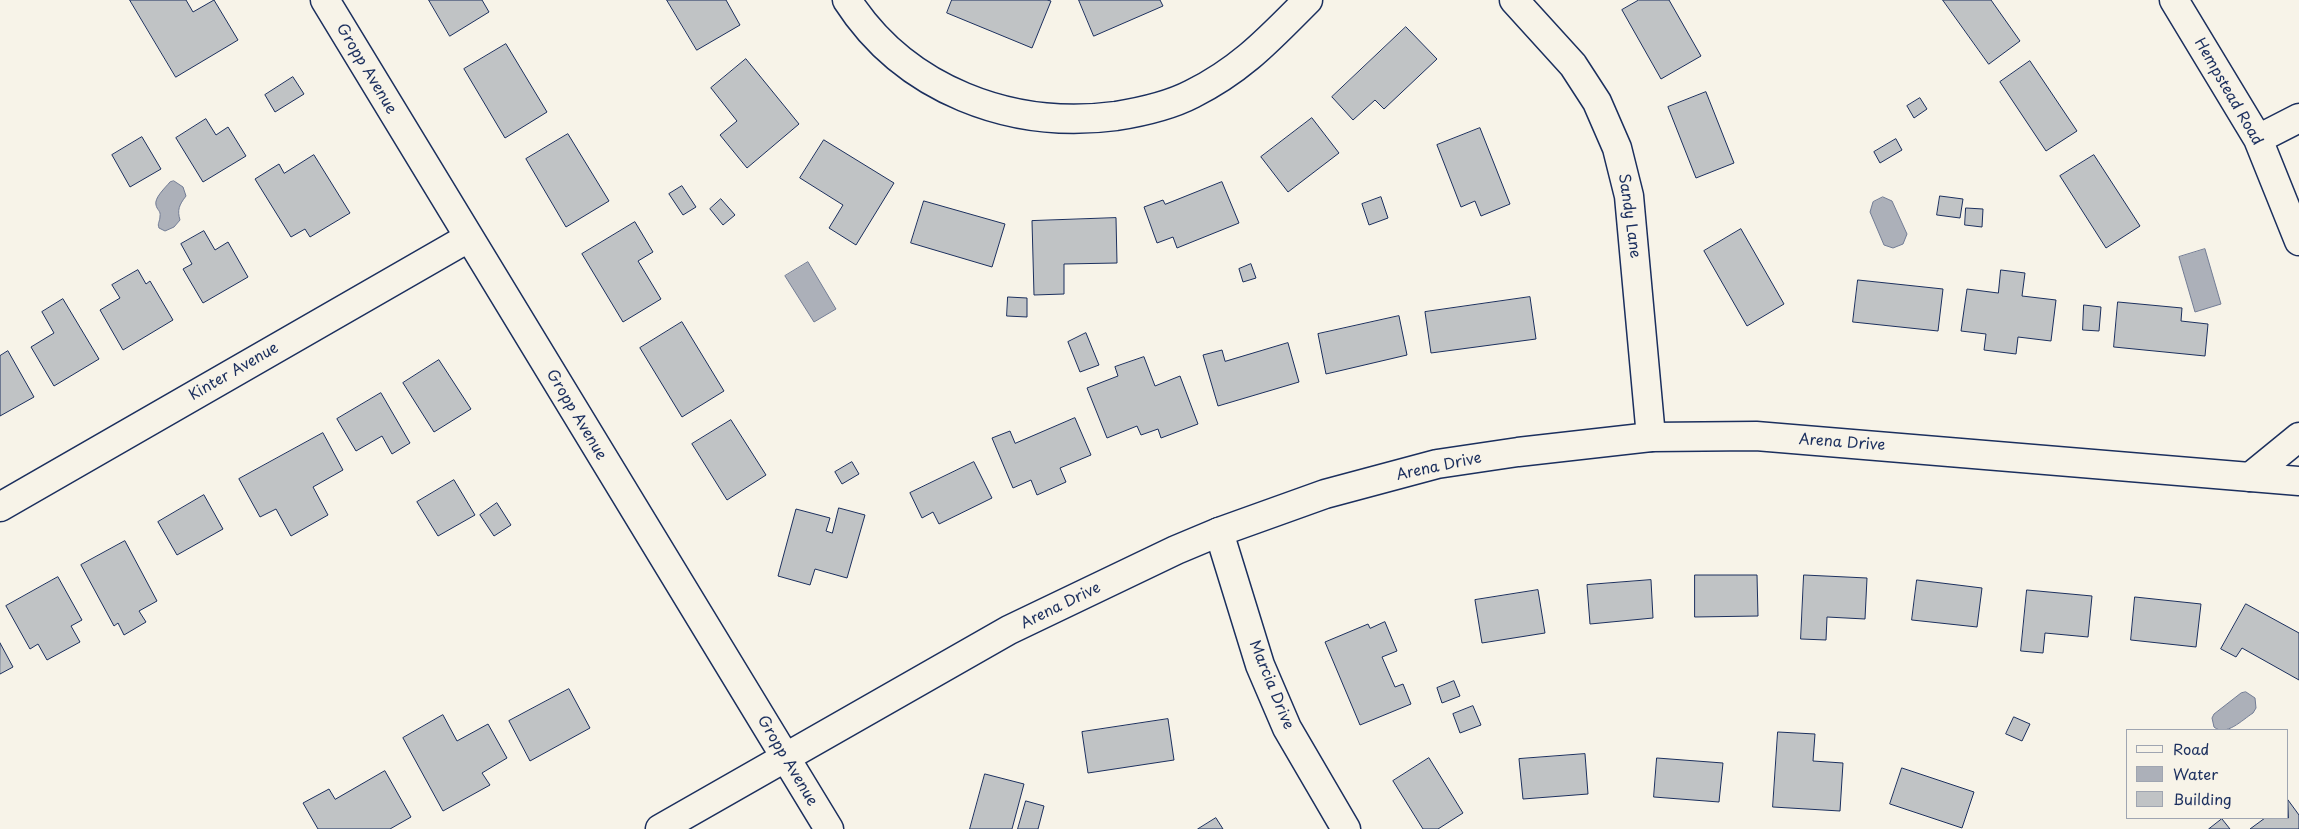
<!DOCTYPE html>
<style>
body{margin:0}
#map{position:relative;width:2299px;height:829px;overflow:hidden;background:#f7f3e8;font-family:"Playpen Sans",sans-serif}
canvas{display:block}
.legend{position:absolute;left:2126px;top:729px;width:162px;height:90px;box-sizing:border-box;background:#f7f3e8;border:1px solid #9fa5b1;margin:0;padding:6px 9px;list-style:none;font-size:15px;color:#1b2f5e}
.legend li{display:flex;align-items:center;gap:10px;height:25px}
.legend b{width:25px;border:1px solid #9fa5b1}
</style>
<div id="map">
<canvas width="2299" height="829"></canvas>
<ul class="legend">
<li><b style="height:6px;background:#f7f3e8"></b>Road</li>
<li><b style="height:14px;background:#acb0b9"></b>Water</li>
<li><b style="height:14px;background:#c0c3c5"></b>Building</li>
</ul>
</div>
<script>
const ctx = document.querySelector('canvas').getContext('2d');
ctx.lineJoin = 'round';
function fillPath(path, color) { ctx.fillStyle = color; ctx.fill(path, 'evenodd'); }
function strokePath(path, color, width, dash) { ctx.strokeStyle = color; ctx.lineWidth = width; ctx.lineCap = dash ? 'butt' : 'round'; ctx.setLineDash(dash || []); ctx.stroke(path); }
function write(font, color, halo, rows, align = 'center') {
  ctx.font = font + ' "Playpen Sans",sans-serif'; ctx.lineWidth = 4; ctx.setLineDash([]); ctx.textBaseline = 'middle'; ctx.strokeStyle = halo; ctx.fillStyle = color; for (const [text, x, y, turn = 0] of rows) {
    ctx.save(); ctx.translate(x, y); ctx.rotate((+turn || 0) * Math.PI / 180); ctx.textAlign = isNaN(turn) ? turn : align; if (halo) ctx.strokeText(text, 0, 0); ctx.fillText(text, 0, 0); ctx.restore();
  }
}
const water = new Path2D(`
 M174 181 183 187 186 196C179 205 177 210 180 220L174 227 165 231 159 228C157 223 160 222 160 216 161 211 157 210 156 205 154 198 165 188 170 182Z
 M1883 197 1892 201 1907 234 1903 244 1893 248 1884 245 1870 212 1873 202Z
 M2205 249 2221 304 2195 312 2179 257Z
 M808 262 836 309 814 322 785 276Z
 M2246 692 2255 698 2256 708 2253 713C2242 720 2226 737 2214 727L2212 718 2214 714 2241 693Z`);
fillPath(water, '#acb0b9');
strokePath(water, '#727c95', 1);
const building = new Path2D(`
 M130 0H186L193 12 214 0 238 40 176 77Z
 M429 0H482L489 12 450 36Z
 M667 0H726L740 25 697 50Z
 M952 0H1047L1051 1 1032 48 947 13Z
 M1079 0H1160L1163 6 1094 36Z
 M1639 0H1669L1701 56 1661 79 1622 10Z
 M1943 0H1991L2020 41 1989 64Z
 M1406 27 1437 59 1384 109 1375 100 1353 120 1332 97Z
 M506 44 547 112 505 138 464 69Z
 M746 59 799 124 747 168 720 135 737 121 711 88Z
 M2030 61 2077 131 2046 151 2000 82Z
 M293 77 304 94 275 112 265 95Z
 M1706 92 1734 163 1696 178 1668 107Z
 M1920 98 1927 109 1914 118 1907 106Z
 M1312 118 1339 153 1288 192 1261 157Z
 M206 119 216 135 228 127 246 156 203 182 176 138Z
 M1480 128 1510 204 1481 216 1475 201 1461 207 1437 145Z
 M568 134 609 201 566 227 526 159Z
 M142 137 161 169 130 187 112 155Z
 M1896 139 1902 150 1880 163 1874 152Z
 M824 140 894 183 856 245 829 228 843 205 800 178Z
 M314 155 350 213 310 237 305 229 291 237 255 179 279 164 284 173Z
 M2094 155 2140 226 2106 248 2060 176Z
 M1222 182 1239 223 1177 248 1173 237 1157 243 1144 207 1163 200 1165 204Z
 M682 186 696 207 683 215 669 194Z
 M1940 196 1963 199 1960 218 1937 215Z
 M1381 197 1388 218 1369 225 1362 204Z
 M721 199 735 215 723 225 710 209Z
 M924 201 1005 224 992 267 911 243Z
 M1966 208 1983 209 1982 227 1965 225Z
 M1116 218 1117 263 1064 264V294L1034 295 1032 221Z
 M635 222 653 252 638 261 661 299 623 322 582 254Z
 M1741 229 1784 304 1747 326 1704 251Z
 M204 231 215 250 228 242 248 277 203 303 183 269 192 264 181 244Z
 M1251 264 1256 278 1243 282 1239 269Z
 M138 270 146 284 150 281 173 320 123 350 100 310 120 298 112 285Z
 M2001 270 2025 273 2022 296 2056 300 2051 341 2018 337 2016 354 1984 350 1986 334 1961 331 1967 289 1998 293Z
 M1858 280 1943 289 1938 331 1853 322Z
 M1008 297 1027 298V317L1007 316Z
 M1530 297 1536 339 1431 353 1425 312Z
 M63 299 99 359 54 386 31 347 54 333 42 312Z
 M2118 302 2182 308 2181 321 2208 324 2205 356 2114 347Z
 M2084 305 2101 307 2099 331 2083 330Z
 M1399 316 1407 355 1326 374 1318 334Z
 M682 322 724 391 682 417 640 348Z
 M1086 333 1099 365 1080 372 1068 342Z
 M1288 343 1299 382 1218 406 1203 355 1222 350 1225 361Z
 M8 351 34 397 0 416V356Z
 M1144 357 1155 386 1180 376 1198 424 1161 438 1158 429 1141 435 1137 426 1107 438 1087 388 1118 376 1115 367Z
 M439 360 471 409 434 432 403 383Z
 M381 393 410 443 392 454 382 436 356 451 337 419Z
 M1075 418 1091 455 1060 468 1066 482 1037 495 1031 480 1013 488 992 438 1010 431 1015 443Z
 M731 420 766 475 727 500 692 444Z
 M323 433 343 470 313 487 328 515 291 536 276 509 260 517 239 479Z
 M852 462 859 474 842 484 835 472Z
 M974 462 992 498 939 524 933 512 922 518 910 493Z
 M454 480 475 515 438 536 417 502Z
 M204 495 223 529 177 555 158 522Z
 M497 503 511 525 494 536 480 515Z
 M839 508 865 515 847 578 815 569 810 585 778 576 796 509 830 518 826 531 832 533Z
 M125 541 157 601 139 611 146 622 124 635 118 623 114 626 81 565Z
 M1695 575H1757L1758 616 1695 617Z
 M1804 575 1867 578 1865 619 1827 617 1826 640 1801 639Z
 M58 577 82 620 71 626 80 642 47 660 38 644 30 649 6 606Z
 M1651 580 1653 618 1590 624 1587 585Z
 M1917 580 1982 588 1977 627 1912 620Z
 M1538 590 1545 633 1482 643 1475 600Z
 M2027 590 2092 596 2088 637 2045 633 2043 653 2021 651Z
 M2135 597 2201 604 2196 647 2131 640Z
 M2246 604 2299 633V680L2242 648 2236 657 2221 649Z
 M1385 622 1397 651 1382 657 1395 687 1403 684 1411 704 1360 725 1325 642 1368 624 1370 628Z
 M0 643 13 667 0 674Z
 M1454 681 1460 696 1442 703 1437 688Z
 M569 689 590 728 530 761 509 721Z
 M1473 706 1481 725 1460 733 1453 714Z
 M443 715 457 741 488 724 507 758 482 773 490 785 443 811 403 738Z
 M2014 717 2030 724 2022 741 2006 734Z
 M1168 719 1174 760 1088 773 1082 732Z
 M1778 732 1815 734 1813 761 1843 763 1840 811 1773 807Z
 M1585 754 1588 794 1523 799 1519 759Z
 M1429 758 1463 813 1438 829H1423L1393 781Z
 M1657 758 1723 763 1719 802 1654 797Z
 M1902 768 1974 792 1962 828 1890 804Z
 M385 771 411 817 390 829H318L303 803 329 789 335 799Z
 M985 774 1024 784 1012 829H970Z
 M2288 800 2299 815V829H2250L2265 818H2288Z
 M1026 801 1044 806 1038 829H1018Z
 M1216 818 1223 829H1198Z
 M2222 819 2230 829H2209Z`);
fillPath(building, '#c0c3c5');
strokePath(building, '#1b2f5e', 1);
const street = new Path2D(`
 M325 0 829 829
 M847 0C905 90 1011 130 1116 116 1141 112 1169 106 1192 94 1242 69 1269 39 1308 0
 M1514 0 1573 65 1597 102 1617 148 1629 196 1651 437
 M2174 0 2258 139 2299 241
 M2258 139 2299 118
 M2250 477 2299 437
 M0 507 468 238
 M1219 532 1260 665 1287 728 1346 829`);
const secondary = new Path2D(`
 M660 829 1009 630 1176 550 1219 532 1325 494 1437 464 1518 452 1651 437 1756 436 2299 481`);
strokePath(street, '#1b2f5e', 31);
strokePath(secondary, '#1b2f5e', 31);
strokePath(street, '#f7f3e8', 28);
strokePath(secondary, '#f7f3e8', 28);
write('15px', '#1b2f5e', '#f7f3e8', [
 ["Gropp Avenue",366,69,59],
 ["Hempstead Road",2228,92,60],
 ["Sandy Lane",1629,216,82],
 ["Kinter Avenue",234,372,-30],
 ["Gropp Avenue",576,415,59],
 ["Arena Drive",1842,443,4],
 ["Arena Drive",1439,467,-12],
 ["Arena Drive",1061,606,-26],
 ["Marcia Drive",1271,685,68],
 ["Gropp Avenue",787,761,59]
]);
</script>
